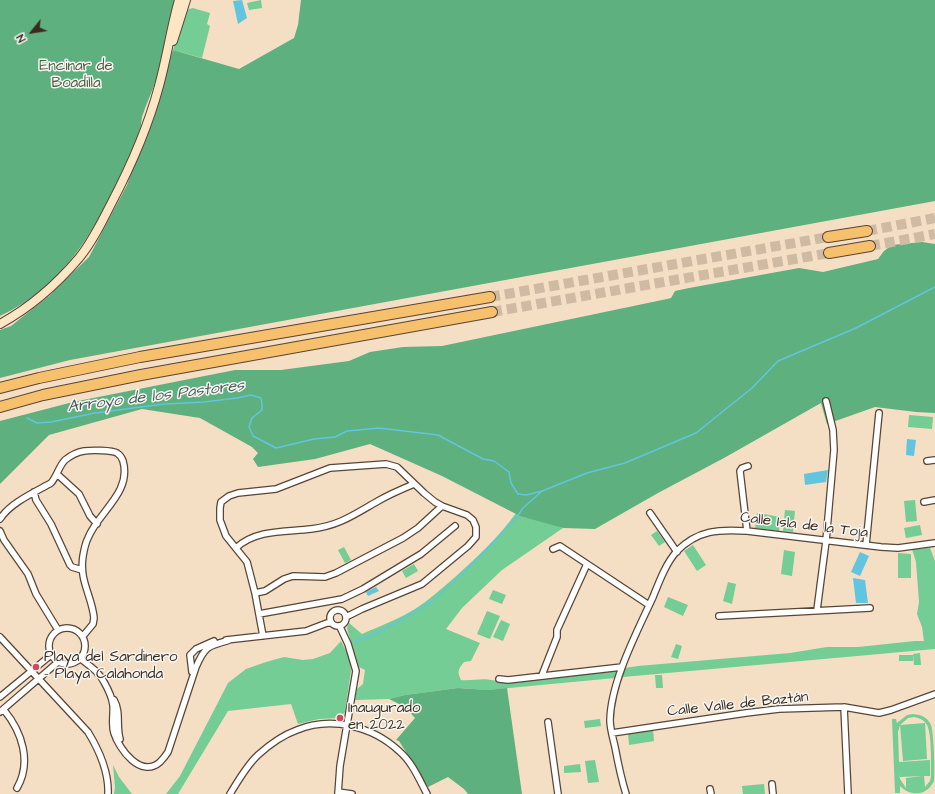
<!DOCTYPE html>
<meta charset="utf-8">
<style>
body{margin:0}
#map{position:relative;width:935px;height:794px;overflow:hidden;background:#f4dec4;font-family:"Architects Daughter",sans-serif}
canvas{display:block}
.north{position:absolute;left:12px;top:12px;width:40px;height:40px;-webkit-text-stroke:3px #f6f6f2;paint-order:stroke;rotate:240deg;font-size:11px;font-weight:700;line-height:16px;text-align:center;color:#3b2a1e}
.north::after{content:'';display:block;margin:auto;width:14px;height:18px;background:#3b2a1e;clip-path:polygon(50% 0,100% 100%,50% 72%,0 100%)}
</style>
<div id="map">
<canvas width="935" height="794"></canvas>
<div class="north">N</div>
</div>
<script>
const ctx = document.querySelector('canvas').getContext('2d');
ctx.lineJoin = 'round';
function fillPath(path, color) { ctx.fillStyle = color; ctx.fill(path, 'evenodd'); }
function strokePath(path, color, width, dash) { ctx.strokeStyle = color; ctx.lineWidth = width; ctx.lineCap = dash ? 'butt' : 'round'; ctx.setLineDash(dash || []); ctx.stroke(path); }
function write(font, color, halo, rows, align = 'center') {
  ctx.font = font + ' "Architects Daughter",sans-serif'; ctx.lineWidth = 3; ctx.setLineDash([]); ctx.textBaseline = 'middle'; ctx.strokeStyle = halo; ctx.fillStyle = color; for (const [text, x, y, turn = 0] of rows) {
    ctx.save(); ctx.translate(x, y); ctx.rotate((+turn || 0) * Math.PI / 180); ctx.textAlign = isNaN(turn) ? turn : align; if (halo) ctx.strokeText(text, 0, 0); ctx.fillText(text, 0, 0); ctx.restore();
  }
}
fillPath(new Path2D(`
 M261 0 262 8 249 10 247 3Z
 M193 8 210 13 207 24 210 26 202 58 173 50 183 16 189 9Z
 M909 415 933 417 932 429 908 427Z
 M915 500 917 521 906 522 904 501Z
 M785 510 795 511 793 532 783 531Z
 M516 513 563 528 502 570 462 608 446 629 480 643 471 661 464 662C458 669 457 672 461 680 471 681 483 678 491 680 497 681 500 682 507 682L618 669 615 678 488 690 458 688 405 695 389 699 355 700 357 689 363 684 365 670 359 667 348 632 347 628 349 623 362 634C380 626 399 619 415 609 429 600 441 589 454 578 476 558 498 538 516 513Z
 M757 513 781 517 779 531 755 528Z
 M920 525 922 535 906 538 904 528Z
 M657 531 665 542 659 546 651 535Z
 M693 545 706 565 697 571 684 551Z
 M344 547 351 560 345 563 338 550Z
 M930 548 935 561V649L623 677 625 668 638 666 790 653 827 647H858L915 641H924L922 627 917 614 919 602 916 562 912 549Z
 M784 550 795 552 792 576 781 574Z
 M898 553 911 554V578H898Z
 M414 564 418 571 406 578 402 571Z
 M728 582 736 584 732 604 723 601Z
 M493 590 506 595 502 604 489 599Z
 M668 597 688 605 683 616 664 607Z
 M487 611 500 616 490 639 477 634Z
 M501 620 510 624 503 641 493 637Z
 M341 641 349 657 351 671 345 712 339 718 319 719 298 724 291 704 228 711 178 794H166L180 776 228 683 246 669 266 662 284 657 303 660 313 659 330 653Z
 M676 644 682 646 678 659 671 657Z
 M920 653 921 665H914L913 654Z
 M899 655H913V661H899Z
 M655 675H662L663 688H656Z
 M913 714C922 715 927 717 931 725 934 734 935 774 934 781 931 787 926 792 920 793 912 794 906 792 900 786V793H895L892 719H896L897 723 907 715ZM914 717C920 718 924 720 927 725 932 735 931 764 931 776L930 781 925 787 924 776H930V760L899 762 898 732 900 725 903 761 927 759 925 723 900 725 908 718ZM899 772 900 777 923 776 906 778V788L900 779Z
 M600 719 601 726 585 728 584 721Z
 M653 729 654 741 629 745 628 733Z
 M595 760 599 782 588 783 585 761Z
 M580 764 581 772 564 773V766Z
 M113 765 119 777 132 794H114L115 787Z
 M764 784 765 794H743L742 786Z`), '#73cd94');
fillPath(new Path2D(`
 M0 0H176C168 26 163 53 156 80 152 92 146 104 142 117 141 123 141 129 139 135 135 146 128 157 124 168 97 228 63 287 0 316Z
 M301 0H935V201L70 360 0 378V330L11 326 49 296 89 257 127 185 173 50 239 69 294 38 298 25Z
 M922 242 935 244V413L916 412 875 407 827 424 821 403 724 458 658 493 595 529 563 528 520 516 442 476 370 444 315 459 258 467 253 459 258 453 252 447 200 418 142 409 49 435 0 484V421L73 402 235 370H281L349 361 370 352 403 347 442 346 667 299 671 298 675 291 689 288 799 268 823 272 878 259 884 251 892 245Z
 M458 688 488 690 507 688 522 794H468L464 789 448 777 428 787 399 741 396 740 415 718 405 707 389 699 405 695Z`), '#5eb07e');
fillPath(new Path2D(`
 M242 0 247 18 238 24 233 1Z
 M907 439 916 440 914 456 906 455Z
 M828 470 826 482 805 485 804 474Z
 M860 552 869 556 860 576 851 572Z
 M853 578 865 580 868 603H856Z
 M376 587 379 591 368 596 366 592Z`), '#61c5df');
strokePath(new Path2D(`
 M27 418 37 423 51 422 95 413 164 404 204 402 237 398 251 395 261 398 262 404V410L252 418 249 427 253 436 276 448 314 439 335 437 347 431 379 428 438 435 483 459 494 461 509 472 511 483 518 494 526 495 542 491 587 473 625 463 696 433 752 388 778 361 856 328 935 287
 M355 641 371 636 396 623 431 602 473 564 517 517 523 508 541 492`), '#61c5df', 1.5);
strokePath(new Path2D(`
 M867 231 935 218
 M870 246 935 234
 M490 297 828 237
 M492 312 829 253`), '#cfbaa3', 10, [10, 5]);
const street = new Path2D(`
 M927 461 935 460
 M57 474 79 494 90 516 97 524
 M34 492 36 500 51 524 70 565 72 567 82 570
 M924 502 935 500
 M650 513 677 552
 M0 519C10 503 35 492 51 483 57 476 59 466 65 460 70 456 78 452 84 451 91 450 112 450 117 453 120 455 122 458 123 461 132 493 98 512 88 538 85 544 84 550 83 556 79 581 92 596 94 618L93 624 83 636
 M0 531 4 540 28 574 36 594 58 630
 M747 531 740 471 742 468 748 466
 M866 545 879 413
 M236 548C256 529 287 532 311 529 339 526 355 514 378 501 390 494 402 489 414 484
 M553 549 560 546 649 605
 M255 593 265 591 284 579 293 576 325 577 336 573 403 538 418 528 442 506
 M330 618a8 8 0 1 1 16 0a8 8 0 1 1-16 0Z
 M817 610 826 541 834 450 833 430 826 401
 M259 614 342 599 363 589 406 563 421 554 455 526
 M719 616 870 608
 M49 646a18 18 0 1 1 36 0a18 18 0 1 1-36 0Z
 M263 636 255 593 247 562 226 536 220 520V508L221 502 229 496 238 493 276 489 330 468 386 464 397 467 424 493 435 502 442 506 467 515 473 520 476 527V537L468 546 422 584 362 609 346 617
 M0 637 88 732C99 750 109 772 108 794
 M226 640 306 631 327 623H331
 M81 659C90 666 99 672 104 682 108 689 112 698 113 705 114 715 111 723 114 733 119 749 141 779 160 762 163 759 166 755 168 752L196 667C205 646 208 646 230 640
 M192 672 190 655 196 649 214 641
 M542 675 557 637V630L587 564
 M499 679 508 680 622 667
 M0 697 51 655
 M114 700C121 712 116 726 120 739
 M844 707 848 794
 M4 710C22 732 32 762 17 788
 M0 712 58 662
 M548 722 558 794
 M612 733 746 713 779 709 844 707 879 713 891 710 935 694
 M772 784 773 794
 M710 789 711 794
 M338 792 352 794
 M230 794C238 781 247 765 258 755 269 745 283 735 297 730 331 716 372 726 399 751 412 762 419 779 427 794
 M338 794 340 766 356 671 348 644 340 627
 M626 794C621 778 618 763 615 747 613 738 610 729 610 720 611 681 637 632 653 597 659 582 666 563 677 551 698 530 719 529 747 531L881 547 898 548 935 543`);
const secondary = new Path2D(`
 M173 41 186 0
 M0 324C29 308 57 284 79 258 92 242 102 222 111 204 131 166 148 127 159 86 167 57 171 28 179 0`);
const highway = new Path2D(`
 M828 237 867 231
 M829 253 870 246
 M0 388 39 378 140 357 490 297
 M0 407 43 395 141 375 492 312`);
strokePath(street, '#574537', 8);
strokePath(secondary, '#574537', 10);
strokePath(highway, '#574537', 12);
strokePath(street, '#fff', 5.5);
strokePath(secondary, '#fce6c4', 8);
strokePath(highway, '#f7c06c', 10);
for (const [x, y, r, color] of [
 [36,667,4,"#d1495b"],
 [340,718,4,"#d1495b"]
]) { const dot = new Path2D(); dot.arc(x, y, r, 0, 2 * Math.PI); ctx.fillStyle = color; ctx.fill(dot); strokePath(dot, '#f6f6f2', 1.5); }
write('15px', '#4c5b41', '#f6f6f2', [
 ["Encinar de",76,67],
 ["Boadilla",76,84]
]);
write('15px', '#3b2a1e', '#f6f6f2', [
 ["Calle Isla de la Toja",804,526,7],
 ["Calle Valle de Baztán",738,705,-6]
]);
write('15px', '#3b2a1e', '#f6f6f2', [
 ["Playa del Sardinero",44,658],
 ["- Playa Calahonda",44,675],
 ["Inaugurado",348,709],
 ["en 2022",348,726]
], 'left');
write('italic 16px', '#465858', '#f6f6f2', [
 ["Arroyo de los Pastores",156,397,-7]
]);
</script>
